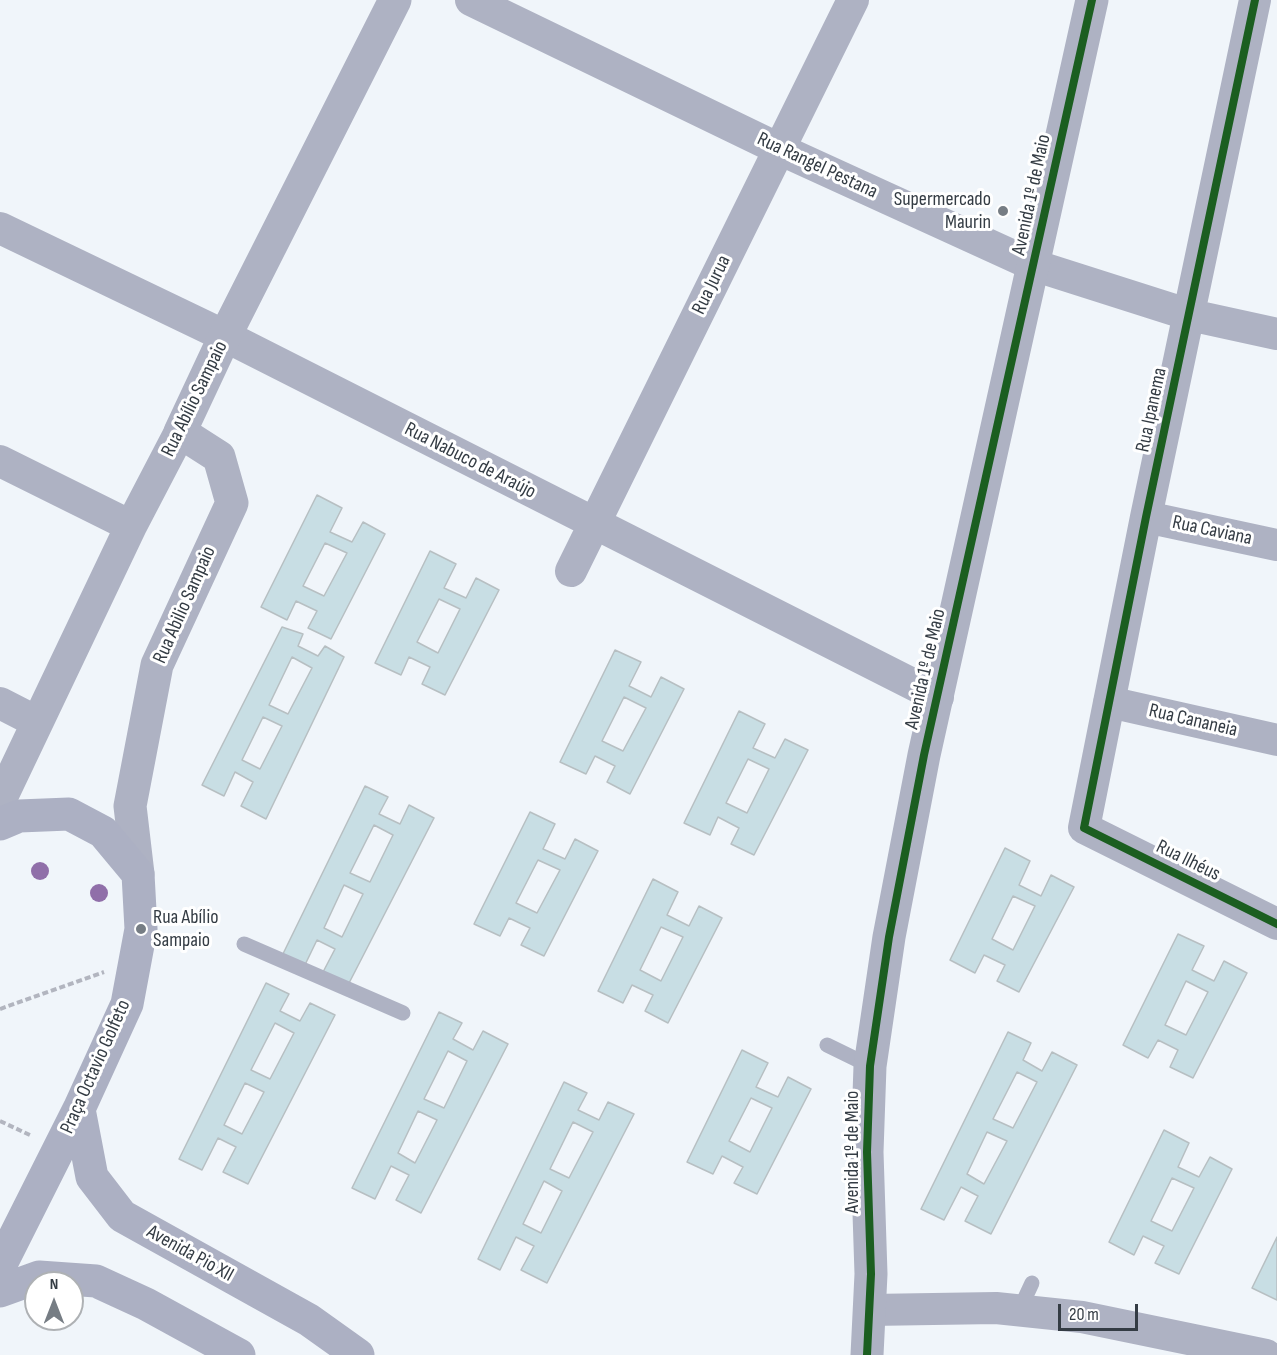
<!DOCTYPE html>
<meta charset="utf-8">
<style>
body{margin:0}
#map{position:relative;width:1277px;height:1355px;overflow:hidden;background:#f0f5fa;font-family:"Sofia Sans Condensed",sans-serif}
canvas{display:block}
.north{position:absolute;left:24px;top:1271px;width:60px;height:60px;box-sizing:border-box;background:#fff;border:2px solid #aeb1b4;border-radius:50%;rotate:0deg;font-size:16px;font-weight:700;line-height:24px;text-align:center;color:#343c44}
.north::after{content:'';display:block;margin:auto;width:21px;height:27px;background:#767d84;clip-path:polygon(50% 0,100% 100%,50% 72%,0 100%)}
.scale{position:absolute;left:1058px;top:1304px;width:80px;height:27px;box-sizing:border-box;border:3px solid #343c44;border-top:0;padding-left:8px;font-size:18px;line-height:21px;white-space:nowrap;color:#343c44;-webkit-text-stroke:4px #fff;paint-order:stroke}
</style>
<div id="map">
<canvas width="1277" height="1355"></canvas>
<div class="north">N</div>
<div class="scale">20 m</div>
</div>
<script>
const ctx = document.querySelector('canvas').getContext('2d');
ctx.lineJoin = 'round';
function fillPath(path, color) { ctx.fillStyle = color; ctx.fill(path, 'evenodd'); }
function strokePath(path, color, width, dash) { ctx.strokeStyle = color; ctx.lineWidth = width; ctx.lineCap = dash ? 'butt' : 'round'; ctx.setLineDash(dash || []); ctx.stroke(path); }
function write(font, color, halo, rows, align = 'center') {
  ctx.font = font + ' "Sofia Sans Condensed",sans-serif'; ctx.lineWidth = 6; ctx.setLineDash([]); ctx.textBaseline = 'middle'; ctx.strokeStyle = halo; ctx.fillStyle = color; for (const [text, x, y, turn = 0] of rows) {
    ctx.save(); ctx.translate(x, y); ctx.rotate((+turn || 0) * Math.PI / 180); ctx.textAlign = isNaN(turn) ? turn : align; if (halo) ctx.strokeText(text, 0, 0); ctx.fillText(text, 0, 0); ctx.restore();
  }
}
const building = new Path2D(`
 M317 495 342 508 330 532 352 542 363 522 385 534 331 639 308 628 317 611 296 601 287 620 261 607ZM325 543 347 553 324 596 303 586Z
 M430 551 456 564 444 588 466 598 476 578 499 590 445 695 422 684 430 667 409 657 401 675 375 663ZM439 599 460 609 438 653 417 642Z
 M282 627 303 634 298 646 318 656 325 646 344 657 266 819 241 806 253 782 235 772 224 796 202 785ZM292 657 312 668 288 714 269 705ZM263 717 282 726 260 769 242 760Z
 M615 650 641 662 629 686 651 697 661 677 684 689 630 794 607 782 615 766 595 756 586 774 560 762ZM624 697 646 708 623 751 602 741Z
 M739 711 765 724 753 748 775 758 785 739 808 750 754 855 731 844 739 828 718 817 710 835 684 823ZM748 759 769 769 747 813 726 803Z
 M365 786 388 797 379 814 400 824 409 805 434 818 347 987 322 974 335 949 317 940 301 973 279 962ZM374 825 393 835 370 882 350 873ZM344 885 363 894 342 937 324 928Z
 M530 812 555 824 543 849 565 859 575 839 598 851 544 956 521 945 530 928 509 918 500 936 474 924ZM538 860 560 870 537 913 516 903Z
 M1005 848 1030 861 1019 885 1041 896 1051 875 1074 887 1019 992 997 981 1005 965 984 955 975 973 950 960ZM1013 896 1035 906 1013 950 992 939Z
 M653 879 678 892 667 915 689 926 699 906 722 918 668 1023 645 1011 653 995 632 985 623 1003 598 991ZM661 927 683 937 661 981 640 970Z
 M1178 934 1204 946 1192 970 1214 981 1224 961 1247 973 1193 1078 1170 1067 1178 1050 1158 1040 1148 1058 1123 1045ZM1186 981 1208 992 1186 1035 1165 1025Z
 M266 983 289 994 280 1011 300 1021 310 1003 335 1015 248 1184 223 1172 236 1147 218 1138 202 1170 179 1159ZM275 1023 294 1033 270 1079 251 1070ZM245 1083 264 1092 242 1134 224 1125Z
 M439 1012 462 1023 453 1039 473 1050 483 1031 508 1044 421 1213 396 1200 409 1175 391 1166 375 1199 352 1188ZM448 1051 467 1061 444 1108 424 1099ZM418 1111 437 1120 415 1163 398 1153Z
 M1008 1032 1031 1043 1023 1060 1042 1071 1052 1052 1077 1065 991 1234 965 1221 978 1196 961 1187 944 1220 921 1209ZM1017 1072 1037 1082 1013 1128 993 1119ZM987 1132 1007 1141 984 1184 967 1174Z
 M742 1050 768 1063 756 1087 778 1097 788 1077 811 1089 757 1194 734 1183 743 1167 722 1156 713 1174 687 1162ZM751 1098 772 1108 750 1152 729 1141Z
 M564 1082 587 1093 578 1110 599 1120 608 1102 634 1114 547 1283 521 1270 534 1246 516 1237 500 1270 478 1259ZM573 1122 593 1132 569 1178 550 1169ZM544 1181 562 1191 541 1233 523 1224Z
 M1164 1130 1189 1143 1178 1167 1199 1177 1210 1157 1232 1169 1179 1274 1155 1263 1164 1246 1143 1236 1134 1255 1109 1242ZM1172 1178 1194 1188 1172 1231 1151 1221Z
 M1277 1237V1300L1252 1288Z`);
fillPath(building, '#c8dee4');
strokePath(building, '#b7bfc2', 1.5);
strokePath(new Path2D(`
 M0 1009 104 972
 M0 1121 32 1136`), '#b2b5bf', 4, [6, 3]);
strokePath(new Path2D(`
 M244 944 403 1013
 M827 1045 870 1066
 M1019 1311 1032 1283`), '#aeb2c3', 15);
strokePath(new Path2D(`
 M471 0 779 149 1033 265 1190 315 1277 334
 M1255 0 1146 517 1084 828 1277 924
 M0 228 225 336 938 697
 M0 461 131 526
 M1146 517 1277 545
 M571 571 853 0
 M1109 702 1277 740
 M0 703 37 722
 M0 801 131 526 180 432
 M870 1310 996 1308 1082 1317 1266 1355`), '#aeb2c3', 32);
strokePath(new Path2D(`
 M138 874 130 806 157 665 232 503 219 457 180 432 225 336 395 0
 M867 1355 871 1274 867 1152 870 1066 889 937 924 755 1092 0`), '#aeb2c3', 33);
strokePath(new Path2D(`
 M0 824 19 816 69 814 103 832 138 874 141 929 127 1004 79 1109 0 1266
 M79 1109 92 1177 122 1216 309 1320 358 1355
 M0 1291 39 1277 96 1281 146 1304 239 1355`), '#acb0c3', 33);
strokePath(new Path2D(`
 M1255 0 1146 517 1084 828 1277 924
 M867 1355 871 1274 867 1152 870 1066 889 937 924 755 1092 0`), '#1b5e20', 8);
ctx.fillStyle = '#906fa9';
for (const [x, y] of [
 [40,871],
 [99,893]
]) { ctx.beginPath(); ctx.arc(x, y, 9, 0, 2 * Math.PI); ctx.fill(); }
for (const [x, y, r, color] of [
 [1003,211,6,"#767d84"],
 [141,929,6,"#767d84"]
]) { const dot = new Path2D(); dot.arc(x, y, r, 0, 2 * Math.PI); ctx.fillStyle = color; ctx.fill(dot); strokePath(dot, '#fff', 2); }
write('20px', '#343c44', '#fff', [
 ["Rua Rangel Pestana",817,166,25],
 ["Avenida 1º de Maio",1032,195,-78],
 ["Rua Jurua",712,285,-64],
 ["Rua Abílio Sampaio",195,399,-64],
 ["Rua Ipanema",1152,410,-78],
 ["Rua Nabuco de Araújo",470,461,27],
 ["Rua Caviana",1212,531,12],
 ["Rua Abilio Sampaio",185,605,-66],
 ["Avenida 1º de Maio",926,669,-77],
 ["Rua Cananeia",1193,721,13],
 ["Rua Ilhéus",1188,861,26],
 ["Praça Octavio Golfeto",96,1067,-66],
 ["Avenida 1º de Maio",853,1152,-90],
 ["Avenida Pio XII",190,1254,29]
]);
write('20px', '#343c44', '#fff', [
 ["Supermercado",991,200],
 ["Maurin",991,223],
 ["Rua Abílio",153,918,"left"],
 ["Sampaio",153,941,"left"]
], 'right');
</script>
